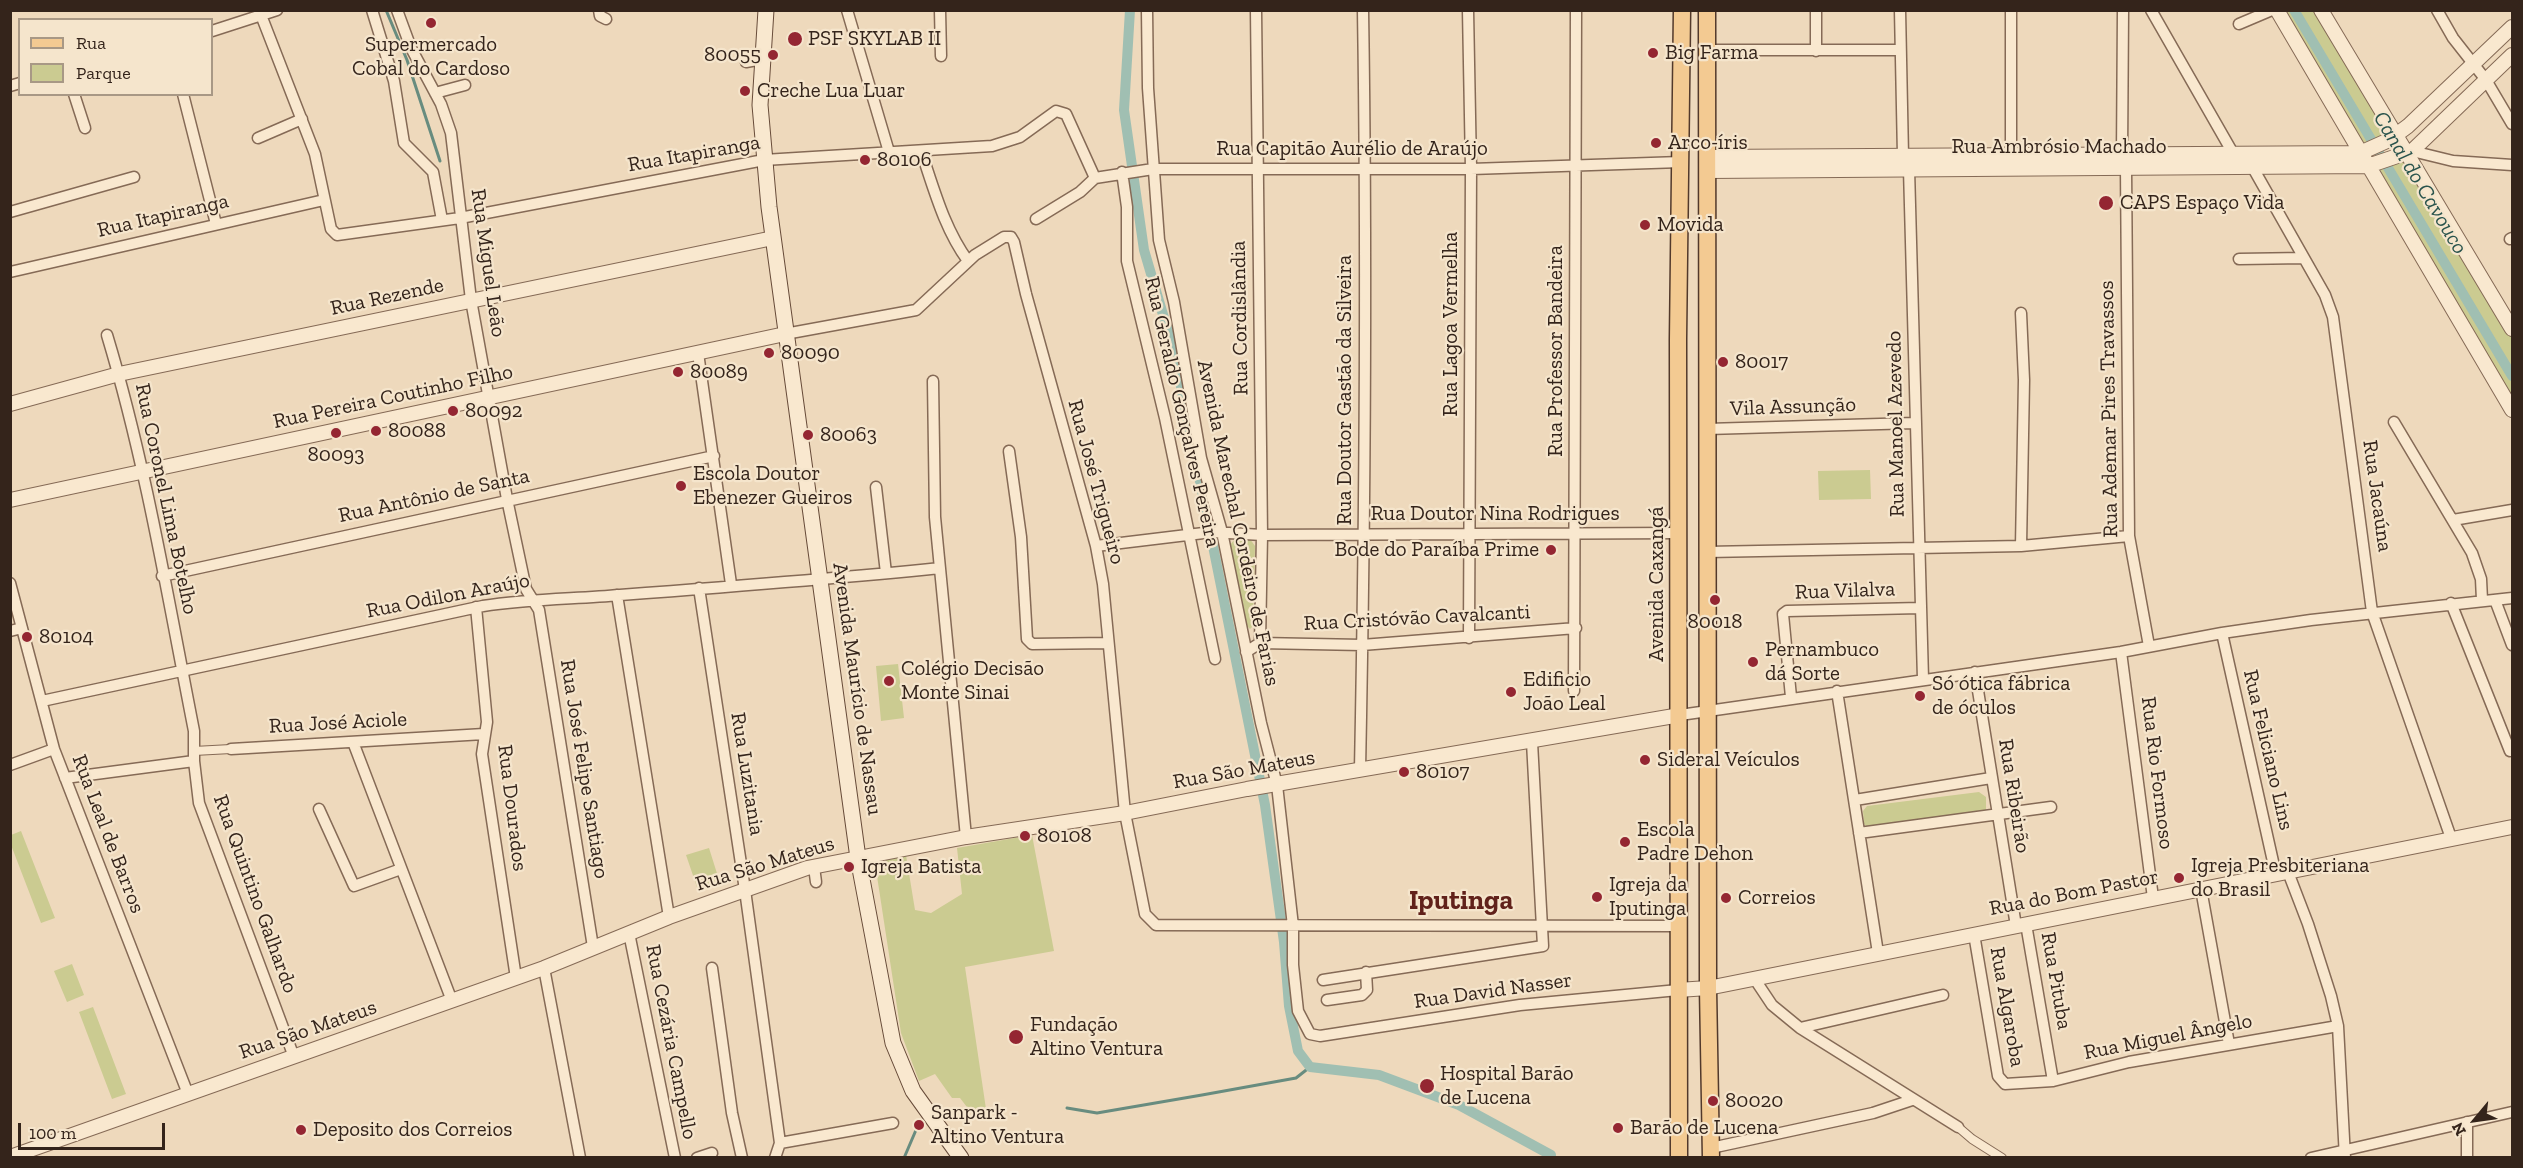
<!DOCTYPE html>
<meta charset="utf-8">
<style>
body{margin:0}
#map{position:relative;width:2523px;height:1168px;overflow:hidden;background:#eed9bc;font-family:"Zilla Slab",serif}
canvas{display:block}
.frame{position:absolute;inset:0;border:12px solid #34241b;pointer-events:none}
.legend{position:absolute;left:18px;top:18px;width:195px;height:78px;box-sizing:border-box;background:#f5e5cc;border:2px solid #a89885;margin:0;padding:8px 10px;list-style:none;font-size:18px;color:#34241b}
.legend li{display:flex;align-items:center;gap:12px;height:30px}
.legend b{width:30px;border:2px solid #a89885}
.north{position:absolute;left:2445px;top:1090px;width:60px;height:60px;-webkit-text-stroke:4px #f5e5cc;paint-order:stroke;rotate:241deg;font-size:16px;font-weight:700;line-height:24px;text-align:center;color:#34241b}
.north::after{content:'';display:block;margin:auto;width:21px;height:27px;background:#34241b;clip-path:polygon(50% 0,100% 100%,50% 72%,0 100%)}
.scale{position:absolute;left:18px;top:1123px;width:147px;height:27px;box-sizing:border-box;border:3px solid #34241b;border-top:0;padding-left:8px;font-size:18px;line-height:21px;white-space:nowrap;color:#34241b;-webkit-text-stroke:4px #f5e5cc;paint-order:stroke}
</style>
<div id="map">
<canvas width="2523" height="1168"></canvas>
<div class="frame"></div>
<ul class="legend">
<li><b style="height:8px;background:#f3ca92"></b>Rua</li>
<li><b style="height:16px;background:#cbcb91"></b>Parque</li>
</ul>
<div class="north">N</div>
<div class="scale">100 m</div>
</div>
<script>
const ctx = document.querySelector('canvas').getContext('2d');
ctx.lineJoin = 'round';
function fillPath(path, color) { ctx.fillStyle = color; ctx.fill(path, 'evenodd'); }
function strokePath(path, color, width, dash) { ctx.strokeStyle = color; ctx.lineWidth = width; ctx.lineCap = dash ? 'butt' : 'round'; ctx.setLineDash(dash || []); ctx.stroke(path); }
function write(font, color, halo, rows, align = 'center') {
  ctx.font = font + ' "Zilla Slab",serif'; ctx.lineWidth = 4.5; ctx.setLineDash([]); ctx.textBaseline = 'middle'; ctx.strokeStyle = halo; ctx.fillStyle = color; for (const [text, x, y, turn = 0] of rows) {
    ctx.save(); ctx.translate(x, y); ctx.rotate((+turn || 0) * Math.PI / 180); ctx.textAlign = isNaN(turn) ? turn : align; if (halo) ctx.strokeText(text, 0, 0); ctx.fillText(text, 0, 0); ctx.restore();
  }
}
fillPath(new Path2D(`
 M2278 11H2319L2389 135 2364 148Z
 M2402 159 2409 163 2512 336V404L2376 170Z
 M1870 470 1871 499 1819 500 1818 471Z
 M1235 539H1250L1255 546 1253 626 1250 629 1246 625 1229 546Z
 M898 664 904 718 881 721 876 666Z
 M1979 792 1986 797V811L1867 827 1864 824 1863 811 1867 806Z
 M21 831 55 918 41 923 11 845V835Z
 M1032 835 1054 951 965 967 986 1109 970 1111 960 1098H952L935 1074 919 1081 901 1033 875 863 906 855 915 910 931 913 962 894 957 848Z
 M709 848 720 883 698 890 686 855Z
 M72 964 84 995 67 1002 54 971Z
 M93 1007 126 1094 112 1099 79 1012Z`), '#cbcb91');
strokePath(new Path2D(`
 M386 10 407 60 440 161
 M1067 1108 1097 1113 1202 1095 1296 1078 1310 1067
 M904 1158 916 1130 921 1127`), '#688c7f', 3);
strokePath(new Path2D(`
 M1130 10 1124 110 1144 250 1174 352 1265 805 1284 942 1289 1006 1298 1051 1310 1067 1379 1075 1459 1105 1551 1155
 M2294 10 2512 376`), '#a0bfb2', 10);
const pedestrian = new Path2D(`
 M194 751 231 749
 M1958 1127 1972 1139 2002 1158`);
const minor = new Path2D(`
 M372 10 394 81 404 143 433 172 442 220
 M397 10 411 48 441 104 451 133 471 300 507 499 526 589 539 610 593 947
 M599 10 600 16 606 19
 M847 10 889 152
 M940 10 941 56
 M1147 10 1148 88 1159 240 1174 302 1201 458 1222 532 1261 723 1277 785 1293 926V965L1298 1011 1310 1034 1320 1036 1520 1005 1678 990
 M1468 10 1471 169 1469 638
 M1816 10V51
 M1900 10 1903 156
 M2011 10V156
 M2151 10 2234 155
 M2437 10 2453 38 2486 80 2512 124
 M261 15 315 154 331 229 337 235 460 218 764 160 992 146 1020 137 1056 111 1066 114 1095 178
 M2239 24 2272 10
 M212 31 277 10
 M1707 50H1900
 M746 62 762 59
 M10 86 20 83
 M435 93 465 85
 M74 94 85 128
 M183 94 216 224
 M258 138 302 119
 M921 151C934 189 944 228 968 261
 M2412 151 2453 161 2512 165
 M2122 156 2123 10
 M2126 168 2129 536 2149 646
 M2253 168 2325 295 2333 317 2372 612 2451 838
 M1909 169 1923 679
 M1122 172 1127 207V261L1165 418 1215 659
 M10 212 134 177
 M1036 219 1080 192 1095 178 1153 169H1471L1681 162
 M2510 239 2512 238
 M2239 259 2304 258
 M10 272 324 200
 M785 334 916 310 975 255 1004 237H1011L1014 242 1026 294 1096 546 1103 584 1125 813 1145 914 1156 925 1679 926
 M107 335C146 464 168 599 194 731V761L199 803 294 1057
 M698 353 731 584
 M933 381 935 517 966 837
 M2394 422 2472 553 2481 579 2482 600
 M1707 429 1915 423
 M1009 451 1021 537 1027 639 1032 644 1108 643
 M876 487 886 573
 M2453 520 2512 510
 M1096 546 1212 532 1262 535 1680 533
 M2021 546 2024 380 2021 313
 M1707 552 2021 546 2129 536
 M162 576 714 456
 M10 583 54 749 188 1094
 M699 588 745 890 780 1143 775 1158
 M617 595 669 917
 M2495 600 2512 645
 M2451 603 2510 751
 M476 607 487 722 482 754 516 978
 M10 631 22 628
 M2222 633 2276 875
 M1260 643 1362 645 1576 628
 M1246 652 1260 643 1262 535 1256 10
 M2121 652 2153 898
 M1975 672 2016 926
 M1574 691 1576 10
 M1837 691 1878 953
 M1791 697 1783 614 1787 611 1920 608
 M42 701 483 606C529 599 574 599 620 595 727 587 833 579 940 568
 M1680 715 2121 652 2222 633 2311 620 2512 598
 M353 742 452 1001
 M231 749 484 734
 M10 765 54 749
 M1360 770C1365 517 1367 264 1363 10
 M65 778 194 761
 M1855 800 1991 778
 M319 809 354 886 401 869
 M1859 833 2051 807
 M814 867 816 882
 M2288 872 2308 924 2331 996 2338 1026 2345 1158
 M2201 889 2229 1044
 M2026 924 2053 1081
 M629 933 675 1158
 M1974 934 1998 1076 2005 1084 2053 1081 2129 1062 2338 1026
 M544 968 580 1158
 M712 968 732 1113 742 1158
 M1754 978 1772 1005 1800 1028 1958 1127
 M1323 980 1543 946 1532 742
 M1327 1000 1362 995 1367 990 1366 972
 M1800 1028 1943 995
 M780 1143 893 1123
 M1711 1148 1873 1113 1912 1100
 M697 1158 712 1153
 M2311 1158 2512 1112
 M2467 1158V1122`);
const tertiary = new Path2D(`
 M2277 10 2512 410
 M2321 10 2512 329
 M1708 157 2360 153 2389 140 2408 126 2512 27
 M1708 171 2368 166 2412 151 2512 55
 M10 404 119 374 773 238
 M10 500 785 334
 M1678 990 1708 988 2512 827
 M10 1157 544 968 669 917 807 868 966 837 1125 813 1247 789 1680 715`);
const secondary = new Path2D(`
 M766 10 760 105 769 207 858 858 893 1043 913 1091 961 1158`);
const primary = new Path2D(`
 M1707 10 1708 988 1711 1158
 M1679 1158 1678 339 1682 10`);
strokePath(pedestrian, '#856a56', 10);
strokePath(minor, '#856a56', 13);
strokePath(tertiary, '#856a56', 16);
strokePath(secondary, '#674b39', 17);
strokePath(primary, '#52392b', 19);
strokePath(pedestrian, '#f9e8cf', 8);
strokePath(minor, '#f9e8cf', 10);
strokePath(tertiary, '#f9e8cf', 14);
strokePath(secondary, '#f9e8cf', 15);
strokePath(primary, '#f3ca92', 16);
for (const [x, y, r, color] of [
 [431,23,6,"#942632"],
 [795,39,8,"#942632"],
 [1653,53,6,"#942632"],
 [773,55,6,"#942632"],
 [745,91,6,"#942632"],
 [1656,143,6,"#942632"],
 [865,160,6,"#942632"],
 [2106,203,8,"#942632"],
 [1645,225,6,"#942632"],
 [769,353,6,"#942632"],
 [1723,362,6,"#942632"],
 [678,372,6,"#942632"],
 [453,411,6,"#942632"],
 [376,431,6,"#942632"],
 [336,433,6,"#942632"],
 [808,435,6,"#942632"],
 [681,486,6,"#942632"],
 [1551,550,6,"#942632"],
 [1715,600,6,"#942632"],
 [27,637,6,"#942632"],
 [1753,662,6,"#942632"],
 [889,681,6,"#942632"],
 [1511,692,6,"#942632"],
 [1920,696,6,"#942632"],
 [1645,760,6,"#942632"],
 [1404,772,6,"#942632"],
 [1025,836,6,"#942632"],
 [1625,842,6,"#942632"],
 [849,867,6,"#942632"],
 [2179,878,6,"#942632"],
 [1597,897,6,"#942632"],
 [1726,898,6,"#942632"],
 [1016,1037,8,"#942632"],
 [1427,1086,8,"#942632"],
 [1713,1101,6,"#942632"],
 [919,1125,6,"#942632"],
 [1618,1128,6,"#942632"],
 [301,1130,6,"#942632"]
]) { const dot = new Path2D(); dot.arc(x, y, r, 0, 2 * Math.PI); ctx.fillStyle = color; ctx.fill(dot); strokePath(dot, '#f5e5cc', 2); }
write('21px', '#34241b', '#f5e5cc', [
 ["PSF SKYLAB II",808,39],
 ["Supermercado",431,45,"center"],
 ["Cobal do Cardoso",431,69,"center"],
 ["Big Farma",1665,53],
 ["80055",761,55,"right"],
 ["Creche Lua Luar",757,91],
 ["Arco-íris",1668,143],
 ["80106",877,160],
 ["CAPS Espaço Vida",2120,203],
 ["Movida",1657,225],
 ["80090",781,353],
 ["80017",1735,362],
 ["80089",690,372],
 ["80092",465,411],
 ["80088",388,431],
 ["80063",820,435],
 ["80093",336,455,"center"],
 ["Escola Doutor",693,474],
 ["Ebenezer Gueiros",693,498],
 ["Bode do Paraíba Prime",1539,550,"right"],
 ["80018",1715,622,"center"],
 ["80104",39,637],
 ["Pernambuco",1765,650],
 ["dá Sorte",1765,674],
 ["Colégio Decisão",901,669],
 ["Monte Sinai",901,693],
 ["Edificio",1523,680],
 ["João Leal",1523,704],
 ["Só ótica fábrica",1932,684],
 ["de óculos",1932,708],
 ["Sideral Veículos",1657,760],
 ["80107",1416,772],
 ["Escola",1637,830],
 ["Padre Dehon",1637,854],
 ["80108",1037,836],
 ["Igreja Presbiteriana",2191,866],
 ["do Brasil",2191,890],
 ["Igreja Batista",861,867],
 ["Igreja da",1609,885],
 ["Iputinga",1609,909],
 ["Correios",1738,898],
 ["Fundação",1030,1025],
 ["Altino Ventura",1030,1049],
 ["Hospital Barão",1440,1074],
 ["de Lucena",1440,1098],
 ["80020",1725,1101],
 ["Sanpark -",931,1113],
 ["Altino Ventura",931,1137],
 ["Barão de Lucena",1630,1128],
 ["Deposito dos Correios",313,1130]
], 'left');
write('21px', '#34241b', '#f5e5cc', [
 ["Rua Ambrósio Machado",2059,147],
 ["Rua Capitão Aurélio de Araújo",1352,149],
 ["Rua Itapiranga",694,154,-10],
 ["Rua Itapiranga",163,216,-13],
 ["Rua Miguel Leão",488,263,82],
 ["Rua Rezende",387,297,-12],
 ["Rua Cordislândia",1240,318,-91],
 ["Rua Lagoa Vermelha",1451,324,-90],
 ["Rua Professor Bandeira",1556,351,-90],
 ["Rua Doutor Gastão da Silveira",1345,390,-90],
 ["Rua Pereira Coutinho Filho",393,397,-12],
 ["Vila Assunção",1793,407,-2],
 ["Rua Ademar Pires Travassos",2109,409,-91],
 ["Rua Geraldo Gonçalves Pereira",1182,412,77],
 ["Rua Manoel Azevedo",1896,424,-91],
 ["Rua José Trigueiro",1096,482,75],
 ["Rua Antônio de Santa",434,496,-12],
 ["Rua Jacaúna",2377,496,82],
 ["Rua Coronel Lima Botelho",166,499,78],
 ["Rua Doutor Nina Rodrigues",1495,514],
 ["Avenida Marechal Cordeiro de Farias",1238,523,78],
 ["Avenida Caxangá",1657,584,-90],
 ["Rua Vilalva",1845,591,-2],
 ["Rua Odilon Araújo",448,596,-11],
 ["Rua Cristóvão Cavalcanti",1417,618,-3],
 ["Avenida Maurício de Nassau",857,689,82],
 ["Rua José Aciole",338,723,-3],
 ["Rua Feliciano Lins",2268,750,77],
 ["Rua José Felipe Santiago",584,769,81],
 ["Rua São Mateus",1244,770,-10],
 ["Rua Rio Formoso",2157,773,83],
 ["Rua Luzitania",747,774,81],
 ["Rua Ribeirão",2014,796,81],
 ["Rua Dourados",512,808,83],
 ["Rua Leal de Barros",108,834,69],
 ["Rua São Mateus",765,864,-17],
 ["Rua do Bom Pastor",2074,893,-11],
 ["Rua Quintino Galhardo",255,894,70],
 ["Rua Pituba",2056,981,80],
 ["Rua David Nasser",1493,991,-8],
 ["Rua Algaroba",2007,1007,80],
 ["Rua São Mateus",308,1030,-19],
 ["Rua Miguel Ângelo",2168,1037,-11],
 ["Rua Cezária Campello",671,1042,79]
]);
write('italic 22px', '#2a544d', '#f5e5cc', [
 ["Canal do Cavouco",2420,183,59]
]);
write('bold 27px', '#61211a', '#f5e5cc', [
 ["Iputinga",1461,901]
]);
</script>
